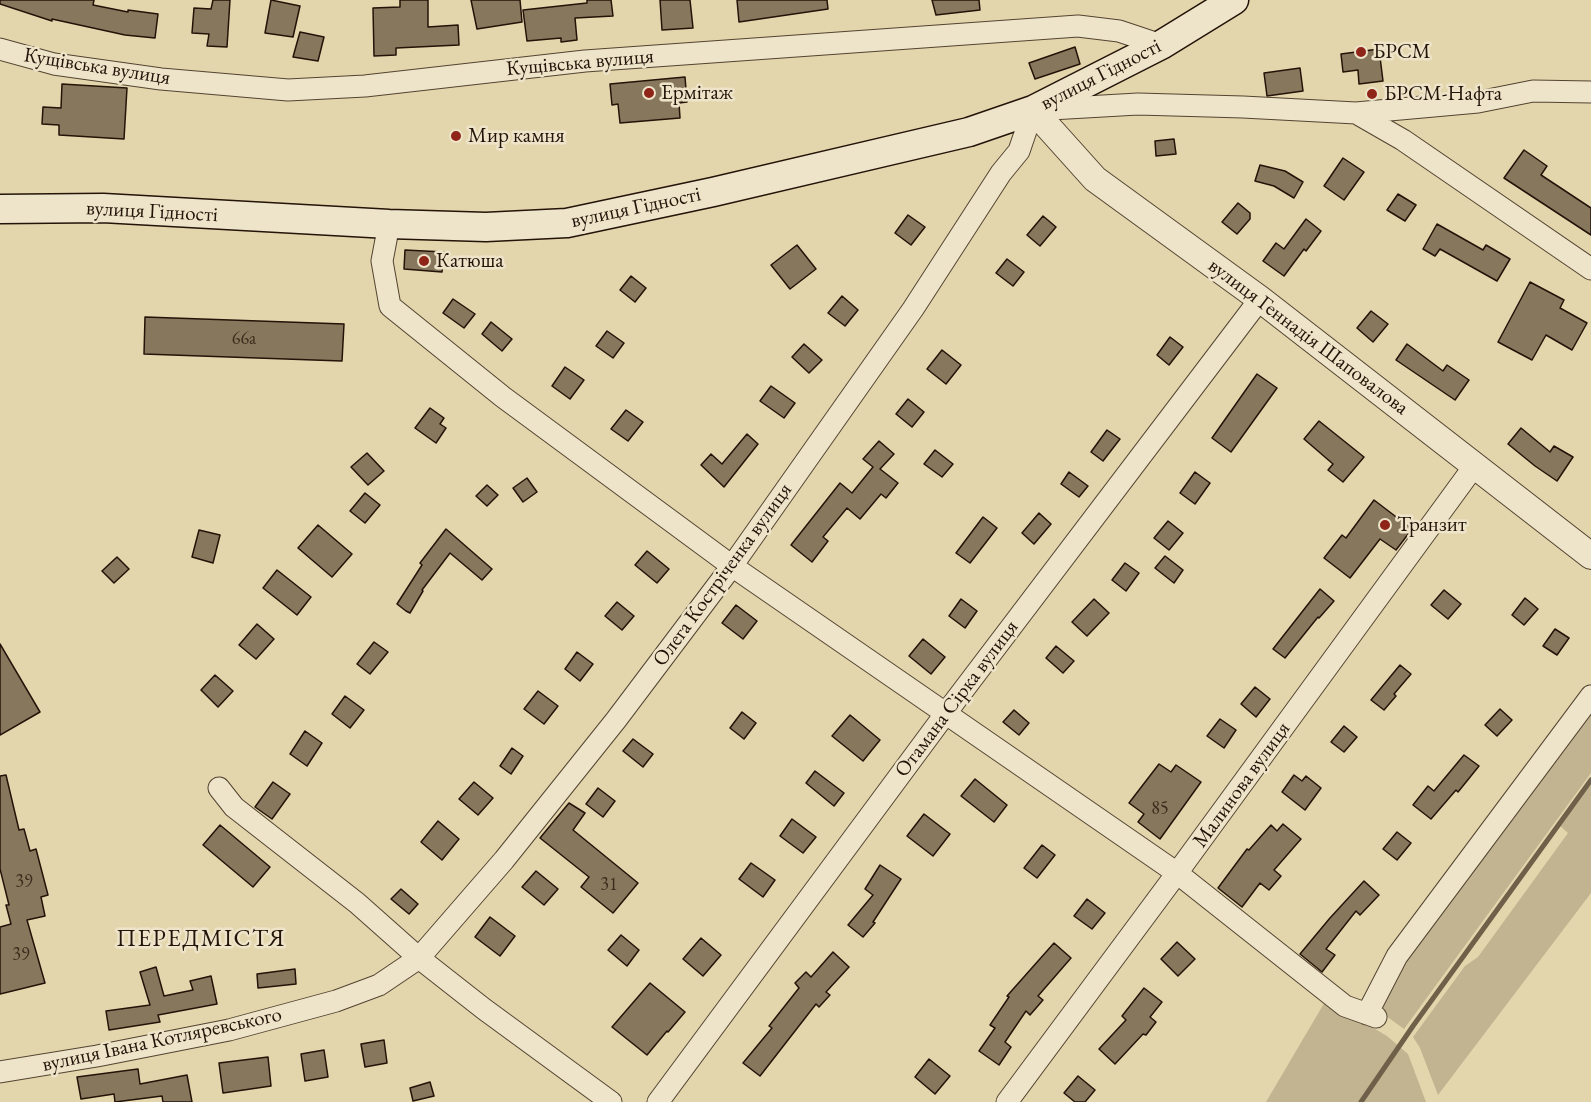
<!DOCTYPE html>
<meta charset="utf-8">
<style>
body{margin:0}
canvas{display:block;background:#e3d5ac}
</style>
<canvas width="1591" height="1102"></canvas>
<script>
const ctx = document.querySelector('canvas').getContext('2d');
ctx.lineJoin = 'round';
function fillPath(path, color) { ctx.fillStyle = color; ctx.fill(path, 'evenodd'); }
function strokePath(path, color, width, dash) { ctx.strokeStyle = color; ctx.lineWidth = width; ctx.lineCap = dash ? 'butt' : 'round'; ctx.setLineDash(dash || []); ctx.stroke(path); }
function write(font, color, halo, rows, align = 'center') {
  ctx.font = font + ' "EB Garamond",serif'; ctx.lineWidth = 5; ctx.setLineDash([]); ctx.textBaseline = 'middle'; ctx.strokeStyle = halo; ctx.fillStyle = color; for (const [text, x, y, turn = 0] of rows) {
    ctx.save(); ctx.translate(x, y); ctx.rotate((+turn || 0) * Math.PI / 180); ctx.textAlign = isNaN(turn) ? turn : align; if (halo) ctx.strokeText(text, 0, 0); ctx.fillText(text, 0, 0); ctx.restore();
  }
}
fillPath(new Path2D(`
 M1591 710V773L1404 1029 1378 1010 1398 967Z
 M1591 780V893L1438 1095 1420 1048 1413 1037 1465 966 1478 957 1568 833 1559 825Z
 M1326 1000 1387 1036 1408 1054 1426 1102H1266Z`), '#c2b490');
strokePath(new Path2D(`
 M1361 1102 1413 1026 1591 780`), '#6f6049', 5);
const building = new Path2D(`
 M0 0H94L93 5 128 12V10L158 14 155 38 125 35 52 19V21L0 4Z
 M213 0H230L227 47 207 46 209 34 192 33 194 8 211 9Z
 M271 0 300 6 293 37 265 33Z
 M400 0H428V27L458 25 459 45 396 48V55L374 56 373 8 400 7Z
 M471 0H520L522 22 477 29Z
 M587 0H611L613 16 575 18 577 40 561 42V38L527 41 523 10 587 3Z
 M660 0H690L693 28 662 30Z
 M737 0H827L828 9 739 22Z
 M932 0H979L980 10 936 15Z
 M300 32 324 37 318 61 293 57Z
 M1075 47 1080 64 1035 79 1029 63Z
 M1379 49 1383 81 1359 84 1358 70 1343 72 1341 54Z
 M1300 68 1303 91 1267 96 1264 73Z
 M685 77 687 102 679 103 680 118 620 123 618 104 612 105 610 84Z
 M62 84 127 88 124 139 59 135V125L42 124 43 107 61 108Z
 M1174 139 1176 154 1156 156 1155 141Z
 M1524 150 1547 166 1541 175 1591 208V235L1504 178Z
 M1343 158 1364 172 1344 200 1324 186Z
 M1260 165 1285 171 1303 182 1294 198 1274 186 1255 181Z
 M1398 194 1416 205 1405 221 1387 210Z
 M1238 203 1250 213V219L1237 234 1222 222Z
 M908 215 925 227 911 245 895 233Z
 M1043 216 1056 227 1040 246 1027 235Z
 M1306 219 1321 231 1306 251 1304 249 1284 276 1263 261 1276 243 1284 249Z
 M1437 224 1483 250 1486 245 1510 259 1497 281 1440 249 1435 256 1423 249Z
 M797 245 816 269 790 289 771 265Z
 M405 250 444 252 442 272 404 269Z
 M1007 259 1024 272 1013 286 996 273Z
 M631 276 646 288 635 302 620 290Z
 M1530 282 1564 300 1560 308 1587 323 1572 350 1546 335 1532 360 1498 342Z
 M842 296 858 310 845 326 828 313Z
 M453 299 475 314 464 328 443 313Z
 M1371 311 1388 324 1373 342 1357 328Z
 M145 317 344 324 342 361 144 354Z
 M491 322 512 339 502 351 482 334Z
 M607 331 624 343 613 358 596 346Z
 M1170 337 1183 347 1169 365 1157 355Z
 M804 344 822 360 809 373 792 357Z
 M1407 344 1443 371 1447 365 1469 380 1455 400 1396 360Z
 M942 350 961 365 946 384 927 369Z
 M565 367 584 380 570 399 552 386Z
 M1257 374 1277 388 1231 452 1212 438Z
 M771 386 795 403 784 418 760 401Z
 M908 399 924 412 912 427 896 414Z
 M430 408 444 418 440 424 446 428 436 443 415 428Z
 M626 410 643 422 628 441 611 429Z
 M1319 421 1364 457 1343 482 1328 470 1333 464 1304 439Z
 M1521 428 1550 452 1554 446 1573 457 1557 481 1535 466 1508 444Z
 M1107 430 1120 439 1103 461 1091 452Z
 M747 434 758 444 724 487 701 465 711 454 722 464Z
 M879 441 894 454 880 469 898 483 886 498 881 494 860 519 847 508 823 537 828 541 812 562 791 545 840 483 852 493 873 467 863 459Z
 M935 450 953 464 942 477 924 464Z
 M367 453 384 471 368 485 351 467Z
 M1069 472 1088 486 1079 497 1061 484Z
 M1195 472 1210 483 1195 504 1180 493Z
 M527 478 537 492 523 502 513 488Z
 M487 485 498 495 487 506 476 496Z
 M365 493 380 505 365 523 350 511Z
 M1374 500 1412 529 1396 550 1380 539 1350 578 1324 558 1342 535 1346 538Z
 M1039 513 1051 524 1034 544 1022 533Z
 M983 517 997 528 970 563 956 553Z
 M1168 521 1183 533 1169 550 1154 538Z
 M318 525 352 554 332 577 298 548Z
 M446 529 492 569 482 580 450 553 422 590 423 591 410 613 406 611 397 604 422 565 420 563Z
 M199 530 220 535 213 563 192 557Z
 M647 551 669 569 657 583 635 565Z
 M1165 556 1183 570 1174 583 1155 568Z
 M117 557 129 569 114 583 102 571Z
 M1125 563 1139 573 1126 591 1112 580Z
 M277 570 311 597 297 615 263 588Z
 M1320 589 1334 601 1319 618 1318 617 1285 658 1273 649Z
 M1444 590 1461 604 1448 619 1431 605Z
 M1525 598 1538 609 1524 625 1512 615Z
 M961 599 977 611 965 628 949 616Z
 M1094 599 1109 613 1087 636 1072 622Z
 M617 602 634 616 622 630 605 616Z
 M736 605 757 621 743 639 722 623Z
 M257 624 274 639 256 659 239 645Z
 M1555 629 1569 638 1557 655 1543 646Z
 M923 639 945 657 931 674 909 656Z
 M374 642 388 652 370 674 357 664Z
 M0 644 40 712 0 735Z
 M1056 646 1074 661 1063 673 1046 658Z
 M577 652 593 664 580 681 565 669Z
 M1400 665 1411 674 1394 694 1396 696 1384 710 1371 700Z
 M215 675 233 691 218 707 201 690Z
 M1255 687 1270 699 1256 717 1241 704Z
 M538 691 558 706 544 724 524 709Z
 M345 696 364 710 350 728 332 714Z
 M1500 709 1512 720 1497 736 1485 725Z
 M1014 710 1029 723 1019 735 1003 722Z
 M742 712 756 723 744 739 730 728Z
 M850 715 880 740 863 761 832 736Z
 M1220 719 1236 730 1224 748 1207 736Z
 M1344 726 1357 737 1344 752 1331 742Z
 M305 731 322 743 307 766 290 754Z
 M633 739 653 754 643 767 623 751Z
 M512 748 523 756 511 774 500 766Z
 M1464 755 1479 766 1458 792 1456 790 1431 819 1413 805 1428 786 1434 791Z
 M1159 764 1171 772 1176 765 1201 782 1160 839 1138 822 1144 814 1129 803Z
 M815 771 844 793 834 806 806 783Z
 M6 775 19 830 24 829 30 851 36 849 48 895 41 897 45 916 27 920 45 983 0 994V927L11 924 6 905H9L0 869V776Z
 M1294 775 1302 781 1306 776 1321 788 1305 810 1282 792Z
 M975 779 1007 805 994 822 961 796Z
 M273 782 290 794 272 819 255 807Z
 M474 782 493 798 478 815 459 799Z
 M598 788 615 801 603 817 586 804Z
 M569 803 585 813 573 830 638 883 613 913 581 887 589 877 540 838Z
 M924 814 950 834 933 856 907 836Z
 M792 819 816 837 803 853 780 836Z
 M438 821 459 839 442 860 421 842Z
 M1283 824 1301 839 1274 870 1281 876 1269 890 1260 883 1242 907 1218 888 1247 849 1249 850 1271 825 1277 831Z
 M220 825 270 867 253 887 203 845Z
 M1397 832 1411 843 1397 860 1383 849Z
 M1042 845 1055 855 1037 878 1024 868Z
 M751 863 775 880 763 897 739 879Z
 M880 865 901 879 873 922 875 923 863 937 848 925 873 895 865 889Z
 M536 871 558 889 544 905 522 887Z
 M1364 881 1379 895 1360 915 1356 911 1326 949 1335 955 1322 972 1300 954 1330 918Z
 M401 889 418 904 409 914 391 899Z
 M1087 899 1105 913 1092 929 1074 916Z
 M490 917 515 936 500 956 475 937Z
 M621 935 639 950 627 966 608 950Z
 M701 938 721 955 703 976 683 959Z
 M1177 942 1195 959 1178 976 1161 959Z
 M1054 943 1071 958 1038 996 1043 1000 1030 1015 1026 1011 1005 1042 1011 1047 999 1065 979 1051 995 1028 990 1025 1009 997 1007 996Z
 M833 952 849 967 826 992 830 995 819 1007 816 1004 760 1076 743 1063 772 1028 769 1026 799 988 795 983 806 972 811 977Z
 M156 967 164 996 193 990 190 981 211 976 217 1004 158 1015 160 1022 109 1030 106 1011 150 1005 140 972Z
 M295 969 296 984 258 988 257 974Z
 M650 983 685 1012 668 1032 667 1031 647 1055 612 1027Z
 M1144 988 1162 1002 1150 1017 1156 1022 1146 1035 1143 1034 1115 1064 1099 1049 1126 1020 1122 1016Z
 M384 1040 387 1063 365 1067 361 1044Z
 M324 1050 328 1077 305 1081 301 1054Z
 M268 1057 271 1086 223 1093 219 1063Z
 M929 1059 950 1076 935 1094 915 1077Z
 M138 1069 140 1084 187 1075 192 1102H163L162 1096 115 1102 114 1094 81 1099 77 1077Z
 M1078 1076 1095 1090 1085 1102H1075L1064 1093Z
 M430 1082 434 1096 413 1101 410 1088Z`);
fillPath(building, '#87785d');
strokePath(building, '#231308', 1.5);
const minor = new Path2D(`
 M0 49 54 64 161 79 288 90 365 86 585 61 1078 26 1119 31 1161 45
 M1356 113 1403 140 1591 269
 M389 224 382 261 390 306 503 397 732 566 1177 873 1345 1006 1376 1017
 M219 788 234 807 357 903 419 958 484 1009 611 1102
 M1367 1014 1397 956 1591 696
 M0 1072 97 1056 229 1030 336 1001 379 985 419 958 504 860 616 720 732 566 913 309 1001 173 1019 151 1033 110 1138 104 1243 107 1356 113 1478 102 1533 91 1591 92
 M658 1102 946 713 1260 299
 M1007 1102 1177 873 1475 465`);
const tertiary = new Path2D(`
 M1033 110 1095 179 1260 299 1591 556`);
const secondary = new Path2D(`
 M0 209 103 208 389 224 486 227 567 223 713 192 969 132 1033 110 1161 45 1234 0`);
strokePath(minor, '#534431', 23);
strokePath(tertiary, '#534431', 28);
strokePath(secondary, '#231308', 31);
strokePath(minor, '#ede4c9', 21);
strokePath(tertiary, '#ede4c9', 26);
strokePath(secondary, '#ede4c9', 28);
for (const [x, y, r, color] of [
 [1361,52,6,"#8f2418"],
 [649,93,6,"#8f2418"],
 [1372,94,6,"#8f2418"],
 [456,136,6,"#8f2418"],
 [424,261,6,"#8f2418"],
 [1385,525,6,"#8f2418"]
]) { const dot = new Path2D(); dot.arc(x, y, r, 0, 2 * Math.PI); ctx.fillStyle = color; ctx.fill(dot); strokePath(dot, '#ede4c9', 2); }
write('18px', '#3c2c1d', null, [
 ["66а",244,339],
 ["85",1160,809],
 ["39",24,882],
 ["31",609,885],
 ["39",21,955]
]);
write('21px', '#231308', '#ede4c9', [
 ["БРСМ",1373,52],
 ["Ермітаж",661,93],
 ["БРСМ-Нафта",1384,94],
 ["Мир камня",468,136],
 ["Катюша",436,261],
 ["Транзит",1397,525]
], 'left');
write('21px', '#231308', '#ede4c9', [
 ["Кущівська вулиця",580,63,-5],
 ["Кущівська вулиця",97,67,9],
 ["вулиця Гідності",1101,75,-27],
 ["вулиця Гідності",636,208,-12],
 ["вулиця Гідності",152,212,3],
 ["вулиця Геннадія Шаповалова",1308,337,37],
 ["Олега Костріченка вулиця",723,575,-54],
 ["Отамана Сірка вулиця",957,699,-53],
 ["Малинова вулиця",1242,785,-54],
 ["вулиця Івана Котляревського",162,1040,-12]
]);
ctx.letterSpacing = '1.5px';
write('24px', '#231308', '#ede4c9', [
 ["ПЕРЕДМІСТЯ",201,939]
]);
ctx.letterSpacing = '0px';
</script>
